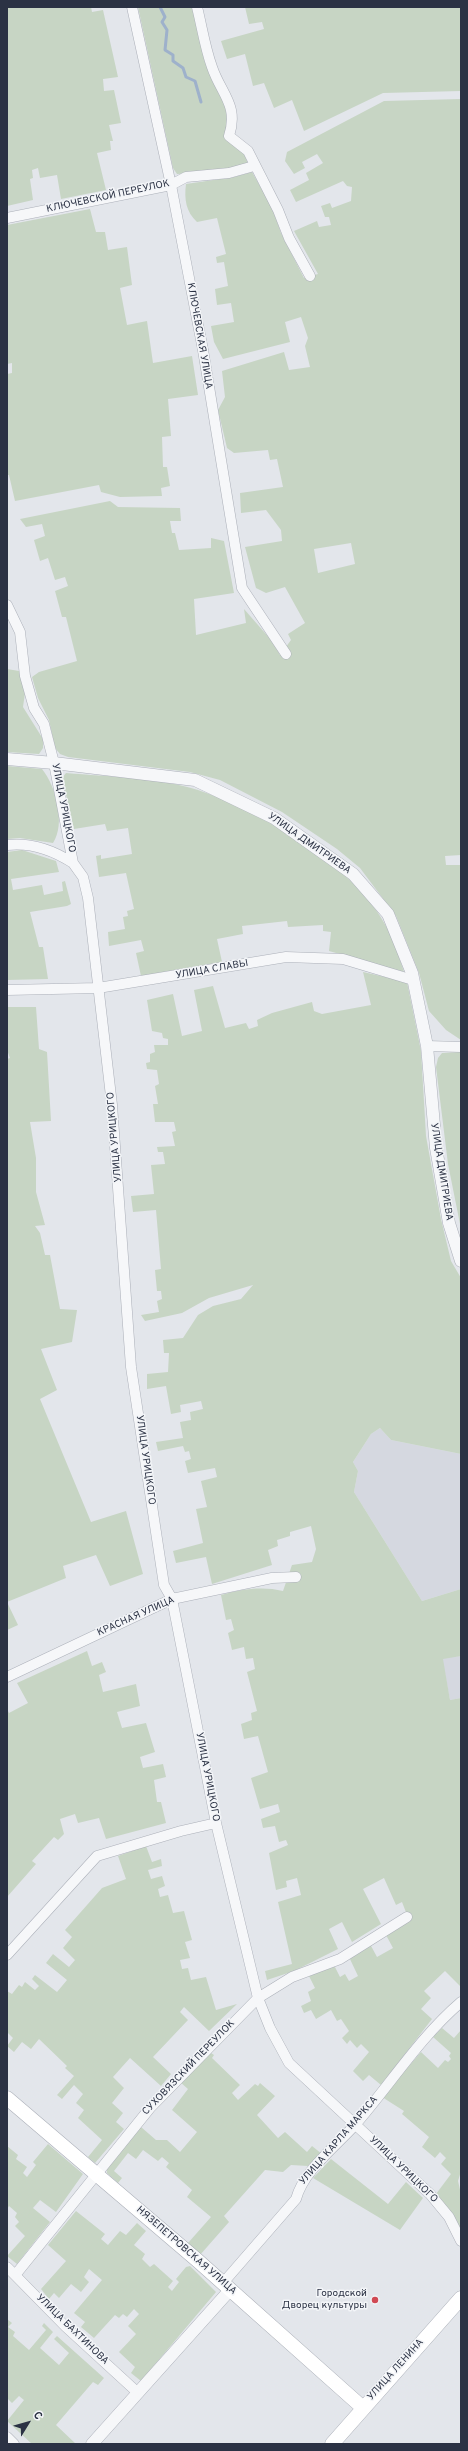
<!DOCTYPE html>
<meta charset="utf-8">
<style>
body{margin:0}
#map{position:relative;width:468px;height:2451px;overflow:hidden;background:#e3e6eb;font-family:Overpass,sans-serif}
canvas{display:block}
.frame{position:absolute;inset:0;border:8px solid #2b3244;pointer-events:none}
.north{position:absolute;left:8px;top:2403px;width:40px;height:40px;-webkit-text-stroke:3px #f3f5f8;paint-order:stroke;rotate:53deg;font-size:11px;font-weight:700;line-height:16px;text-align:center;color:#2b3244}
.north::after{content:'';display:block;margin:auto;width:14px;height:18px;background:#2b3244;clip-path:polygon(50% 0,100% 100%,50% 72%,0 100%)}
</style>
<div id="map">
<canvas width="468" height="2451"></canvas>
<div class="frame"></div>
<div class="north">С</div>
</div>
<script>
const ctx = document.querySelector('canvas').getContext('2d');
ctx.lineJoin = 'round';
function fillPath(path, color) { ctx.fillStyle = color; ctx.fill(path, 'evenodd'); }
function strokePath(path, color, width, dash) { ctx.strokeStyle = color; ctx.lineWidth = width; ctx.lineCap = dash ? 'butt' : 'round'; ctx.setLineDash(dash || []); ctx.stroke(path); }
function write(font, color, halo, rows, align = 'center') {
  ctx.font = font + ' Overpass,sans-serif'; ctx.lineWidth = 3; ctx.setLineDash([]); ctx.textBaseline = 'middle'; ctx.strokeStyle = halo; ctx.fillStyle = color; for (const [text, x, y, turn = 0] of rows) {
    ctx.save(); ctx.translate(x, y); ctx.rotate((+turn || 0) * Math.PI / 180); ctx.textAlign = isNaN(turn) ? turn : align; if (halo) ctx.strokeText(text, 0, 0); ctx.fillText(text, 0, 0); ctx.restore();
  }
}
fillPath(new Path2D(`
 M380 1428 391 1440 461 1454V1589L422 1601 354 1492 358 1471 353 1462 371 1434Z
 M461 1656V1698L450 1700 442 1658Z`), '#d5d8e0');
fillPath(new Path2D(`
 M7 7H91L92 12 103 10 118 77 103 79 104 91 114 90 121 123 109 125 113 141H110L111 150 97 153 106 190 61 199 57 175 40 178 38 168 32 170 33 178 30 179 33 200 7 206Z
 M138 7H193L228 108 229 123 224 137 244 153 248 164C224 170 201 173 177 174L173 168Z
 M245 7H461V91L383 93 304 131 292 100 274 108 264 83 253 86 245 54 227 59 221 41 264 29 262 22 249 24Z
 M461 99V855L445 856 446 865H461V1040L446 1030 429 1011 419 973 396 916 360 868 337 849 282 812 220 780 190 772 68 757 60 754 55 748 49 720 38 698 32 677 39 672 77 661 66 617H62L55 591 68 586 65 577 55 580 48 558 40 561 34 540 45 536 42 524 26 527 20 519 110 501 118 507 180 508 181 521H170L172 533H175L179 550 211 548V538L224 541 234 593 194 599 196 635 246 623 244 609 272 641 280 655 291 640 288 634 305 623 285 587 266 593 256 588 245 547 282 541 281 530 266 510 241 513 240 493 283 487 277 459 270 460 268 450 234 453 227 448 218 410 225 397 222 371 284 352 289 370 310 367 305 346 308 338 301 317 285 322 290 342 223 359 214 342 211 326 234 322 231 303 217 305 215 289 228 286 224 262 217 263 216 257 226 254 217 218 197 222C186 212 184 199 186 184L234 177 252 172 272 207 281 233 304 278 318 274 294 231 317 221 319 227 331 225 329 217H325L321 206 330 203 332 208 351 201 352 187 347 186 343 181 296 202 290 190 309 180 306 173 323 163 317 154 302 162 305 168 294 174 285 161 287 152 384 101ZM351 543 355 564 318 573 314 549Z
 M90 209 96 232H105L108 250 127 247 132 285 120 288 127 325 147 321 153 363 192 356 198 395 168 399 171 436 162 437 163 467H167L170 486 161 488 162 496 120 497 101 492 99 485 15 501 9 475H7V374L12 373V363L7 364V225Z
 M7 669 19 671 25 693 23 707 43 739V748L39 754 7 752Z
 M7 766 42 769C56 786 66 824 53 843L20 838 7 839Z
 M66 773C109 777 157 777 198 790 256 809 349 864 380 916 391 933 398 953 404 972L329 951 331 932 323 931V925L288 927 287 921 242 926 243 934 217 939 222 962 141 976 136 953 144 951 141 940 109 946 108 932 125 929 123 917 128 916 127 911 134 909 126 873 99 877 96 856 101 855V859L132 854 128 828 107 831 105 824 74 829 62 778Z
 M22 850 56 861 59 872 11 879 13 890 42 885 44 895 63 891 62 882 65 881 71 904 67 906 30 912 39 947H43L48 979 7 980V852Z
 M363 972 407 982 421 1051 426 1136 441 1219 451 1261 461 1278V1454L391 1440 380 1428 371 1434 353 1462 358 1471 354 1492 422 1601 461 1589V1656L443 1659 450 1700 461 1698V1987L445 1971 424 1991 431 1998 421 2009 432 2019 381 2085 369 2075 363 2081 353 2071 369 2052 361 2044 357 2048 350 2040 347 2044 342 2038 349 2031 341 2019 337 2021 331 2010 316 2019 311 2010 304 2013 301 2006 311 2001 308 1992 315 1988 309 1976 334 1965 340 1977 345 1974 349 1981 358 1976 349 1957 370 1944 377 1957 393 1948 386 1935 409 1920 402 1902 396 1905 384 1878 363 1889 381 1924 352 1942 342 1922 329 1929 338 1949 294 1971 267 1980 265 1971 292 1964 278 1902 301 1895 297 1878 286 1881 287 1887 276 1890 269 1853 288 1845 286 1840 279 1842 275 1826 263 1828 261 1819 280 1812 278 1804 260 1809 251 1778 268 1772 258 1736 244 1739 241 1724 252 1720 251 1713 257 1711 247 1672 255 1669 253 1658 246 1659 244 1647 232 1650 228 1633 234 1630 231 1619 226 1620 221 1595C241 1589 263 1586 283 1591L292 1565 312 1562 316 1549 311 1526 290 1532V1536L277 1540 278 1546 268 1550 272 1565 212 1584 206 1557 176 1563 173 1551 203 1543 196 1509 207 1507 201 1481 217 1477 215 1468 188 1473 185 1461 191 1459 189 1451 185 1452 183 1446 158 1451 156 1442 183 1438 180 1422 191 1420 190 1412 203 1409 201 1401 180 1405 181 1412 171 1414 166 1386 147 1389V1374L168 1372 169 1353H164L163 1340 183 1338 198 1315 213 1306 241 1299 253 1285 209 1298 182 1313 145 1321 141 1315 159 1312 157 1301 162 1299 161 1291H157L155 1270 161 1269 156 1210 133 1212 131 1196 154 1194 151 1165 165 1164 163 1152H158L157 1147 175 1146 172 1132 176 1131 174 1122H155L153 1104H158L155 1086 159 1084 157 1070 147 1069 146 1063 150 1062V1054L155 1052 154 1045H168V1039L163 1038 162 1033 152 1031 147 1000 173 994 182 1036 202 1031 194 990 213 986 225 1028 246 1023 249 1029 258 1026 257 1020 272 1013 312 1002 314 1011 322 1014 371 1005Z
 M7 1007H36L39 1049 47 1052 51 1121 30 1122 36 1158V1192L45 1225 35 1226 40 1233 45 1255H50L60 1309 77 1310 72 1342 41 1349 57 1390 40 1399 91 1522 126 1511 143 1574 110 1586 96 1555 63 1566 66 1578 7 1602 18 1625 7 1630V1059L10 1058 7 1050Z
 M461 1052V1229L448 1164 436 1067 438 1058 442 1053Z
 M87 1651 92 1666 102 1662 106 1672 99 1675 103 1692 136 1684 140 1706 117 1712 122 1728 146 1723 155 1752 140 1757 143 1768 163 1764 166 1777 154 1780 157 1802H161L166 1823 106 1839 99 1818 78 1823 75 1814 60 1819 64 1834 58 1840 54 1837 32 1861 36 1864 7 1897V1709L9 1713 28 1703 17 1683Z
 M146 1846 152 1862 161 1859 162 1866 148 1870 151 1879 162 1876 165 1886 158 1889 160 1897 168 1895 173 1913 184 1911 192 1940 185 1942 190 1958 180 1960 182 1969 188 1968 191 1980 206 1977 216 2010 237 2004 209 2031 184 2007 180 2012 188 2020 153 2057 171 2074 161 2086 130 2058 113 2077 124 2088 112 2103 123 2113 116 2122 124 2129 95 2163 88 2157 102 2140 78 2118 84 2110 76 2103 83 2094 74 2085 62 2099 57 2095 74 2076 65 2068 67 2066 39 2039 31 2049 22 2042 14 2052 7 2046 13 2038 7 2032V1991L12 1994 19 1985 22 1987 25 1982 35 1990 39 1986 32 1979 35 1975 57 1992 67 1980 46 1963 53 1954 69 1967 75 1960 63 1948 72 1937 65 1930 102 1888 126 1879 118 1856Z
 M442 2028 454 2038 461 2030V2171L458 2181 461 2194V2231L436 2194 451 2174 441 2164 446 2158 440 2152 435 2158 422 2147 429 2137 402 2114 404 2111 382 2097 421 2052 438 2068 445 2060 448 2062 451 2059 449 2056 451 2053 433 2037Z
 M211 2053 214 2055 212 2058 240 2085 232 2093 238 2100 255 2084 258 2086 260 2083 275 2096 257 2115 278 2138 285 2132 307 2152 312 2146 322 2154 308 2166 291 2165 283 2172 265 2170 224 2216 229 2222 200 2255 188 2243 211 2217 187 2197 192 2190 166 2167 169 2163 162 2157 158 2161 143 2150 136 2159 128 2153 114 2171 122 2178 118 2183 107 2173V2165L141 2127 156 2140H167L180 2152 197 2132 172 2110 188 2089 180 2082Z
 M48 2144 83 2174 56 2212 40 2200 33 2208 50 2222 17 2264 7 2256 25 2236 15 2226 19 2222 15 2217 17 2213 9 2206 7 2209V2146L18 2155 16 2159 27 2167 23 2173 27 2177 36 2165 33 2162Z
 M331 2159 388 2204 406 2182 423 2198 400 2230 313 2178Z
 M76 2211 105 2234 101 2239 108 2245 120 2231 126 2235 137 2223 146 2231 134 2245 145 2254 142 2259 150 2267 154 2264 173 2281 168 2287 172 2291 179 2282 176 2279 186 2267 190 2266 216 2292 141 2381 131 2373 135 2367 119 2352 136 2334 128 2326 139 2314 134 2309 127 2317 123 2314 119 2318 115 2315 94 2338 81 2327 85 2322 74 2313 102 2280 89 2269 84 2277 89 2282 81 2292 71 2284 59 2298 54 2293 49 2299 41 2289 66 2261 48 2245Z
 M7 2319 12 2323 8 2327 15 2332 13 2336 29 2350 46 2330 42 2326 44 2323 53 2332 40 2348 59 2365 69 2353 54 2339 57 2336 104 2378 98 2385 93 2382 56 2425 76 2444H32L7 2421 24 2400 19 2396 12 2403 7 2398Z`), '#c7d5c4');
strokePath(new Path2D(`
 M160 7 165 17 162 22 167 30 165 50 173 55V61L183 68 186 77 195 81 201 102`), '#9eb1cb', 3);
const minor = new Path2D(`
 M132 7 171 185 203 350 242 588 286 654
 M197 7C202 27 205 48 212 67 221 94 239 105 229 136L248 151 278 210 289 238 310 276
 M7 218 171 185 186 177 229 173 254 166
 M7 605 20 632 25 676 34 708 44 724 54 763 73 863 83 877 88 898 112 1105 131 1367 164 1585 172 1599 216 1823 258 1998 270 2028 289 2063 430 2194 449 2217 461 2241
 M7 845C32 842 53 850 73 863
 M7 990 98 988 286 957 343 959 413 980
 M427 1046 461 1047
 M7 1677 172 1599 272 1578 296 1577
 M7 1955 97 1856 181 1831 216 1823
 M7 2267 65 2326 137 2392
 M16 2274 150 2108 258 1998 292 1977 340 1959 407 1917
 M223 2283 296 2199C304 2170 334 2148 354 2126 390 2085 419 2038 461 2002
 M7 2437 14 2444`);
const tertiary = new Path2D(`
 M7 759 54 763 195 780 274 818 353 874 388 914 412 973 427 1046 436 1148 449 1223 461 1261
 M92 2444 230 2290`);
const secondary = new Path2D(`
 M7 2098 197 2260 362 2407
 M332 2444 461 2298`);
strokePath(minor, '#acb0b9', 11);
strokePath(tertiary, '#acb0b9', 13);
strokePath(secondary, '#acb0b9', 15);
strokePath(minor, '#f6f7f9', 10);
strokePath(tertiary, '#f6f7f9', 12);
strokePath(secondary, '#fff', 14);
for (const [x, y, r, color] of [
 [375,2300,4,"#d04953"]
]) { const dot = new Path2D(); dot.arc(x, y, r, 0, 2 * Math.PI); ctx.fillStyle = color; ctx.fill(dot); strokePath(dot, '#f3f5f8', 1.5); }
write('10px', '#2b3244', '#f3f5f8', [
 ["КЛЮЧЕВСКОЙ ПЕРЕУЛОК",108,197,-12],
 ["КЛЮЧЕВСКАЯ УЛИЦА",199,336,80],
 ["УЛИЦА УРИЦКОГО",63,808,79],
 ["УЛИЦА ДМИТРИЕВА",309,844,35],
 ["УЛИЦА СЛАВЫ",212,970,-10],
 ["УЛИЦА УРИЦКОГО",115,1137,-95],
 ["УЛИЦА ДМИТРИЕВА",441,1172,81],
 ["УЛИЦА УРИЦКОГО",145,1460,82],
 ["КРАСНАЯ УЛИЦА",136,1617,-24],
 ["УЛИЦА УРИЦКОГО",207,1777,79],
 ["СУХОВЯЗСКИЙ ПЕРЕУЛОК",189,2068,-46],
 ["УЛИЦА КАРЛА МАРКСА",339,2141,-49],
 ["УЛИЦА УРИЦКОГО",403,2170,44],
 ["НЯЗЕПЕТРОВСКАЯ УЛИЦА",186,2251,41],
 ["УЛИЦА БАХТИНОВА",72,2330,44],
 ["УЛИЦА ЛЕНИНА",396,2370,-48]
]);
write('10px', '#2b3244', '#f3f5f8', [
 ["Городской",367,2294],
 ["Дворец культуры",367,2306]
], 'right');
</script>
